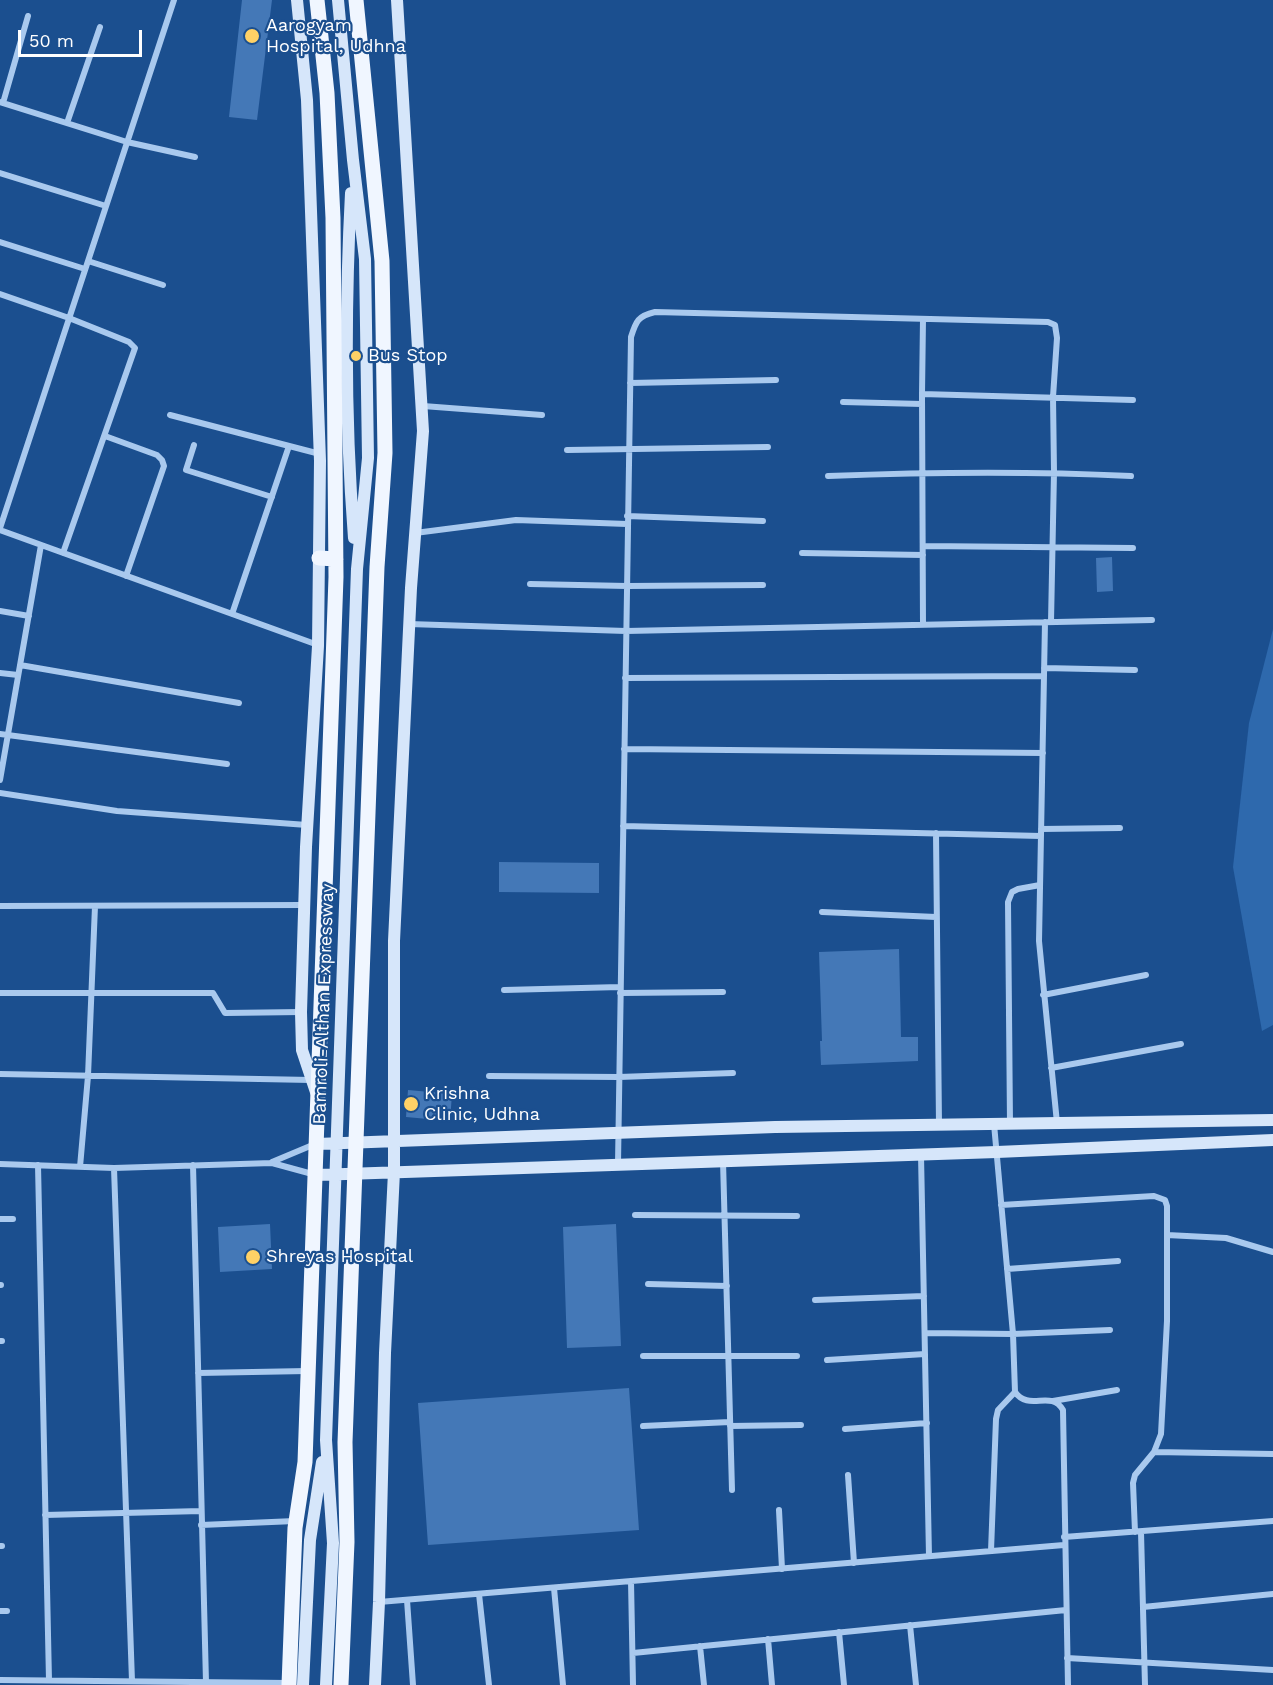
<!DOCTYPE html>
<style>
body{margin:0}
#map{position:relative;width:1273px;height:1685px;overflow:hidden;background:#1b4f8f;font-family:"Work Sans",sans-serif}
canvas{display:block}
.scale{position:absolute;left:18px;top:30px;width:124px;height:27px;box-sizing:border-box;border:3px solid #fff;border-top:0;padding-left:8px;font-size:18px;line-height:21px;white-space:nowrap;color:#fff;-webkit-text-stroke:4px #1b4f8f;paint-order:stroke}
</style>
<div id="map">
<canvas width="1273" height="1685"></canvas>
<div class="scale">50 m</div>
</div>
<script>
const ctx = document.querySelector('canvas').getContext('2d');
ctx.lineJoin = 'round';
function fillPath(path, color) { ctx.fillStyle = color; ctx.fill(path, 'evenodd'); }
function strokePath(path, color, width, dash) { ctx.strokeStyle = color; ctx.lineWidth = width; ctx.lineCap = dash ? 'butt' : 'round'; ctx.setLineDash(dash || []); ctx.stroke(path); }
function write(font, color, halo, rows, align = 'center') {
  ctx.font = font + ' "Work Sans",sans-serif'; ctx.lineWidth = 4.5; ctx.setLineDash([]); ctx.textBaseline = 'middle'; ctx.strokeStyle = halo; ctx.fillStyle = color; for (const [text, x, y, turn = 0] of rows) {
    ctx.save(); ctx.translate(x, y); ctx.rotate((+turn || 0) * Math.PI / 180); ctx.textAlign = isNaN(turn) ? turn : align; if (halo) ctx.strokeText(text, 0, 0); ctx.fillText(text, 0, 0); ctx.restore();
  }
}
fillPath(new Path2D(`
 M1273 629V1025L1262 1031 1233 867 1249 723Z`), '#2e69ad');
fillPath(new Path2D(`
 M242 0H272L257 120 229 117Z
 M1112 557 1113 591 1097 592 1096 558Z
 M499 862 599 863V893L499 892Z
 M899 949 901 1037H918V1061L821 1065 820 1041H822L819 952Z
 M408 1090 452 1094 450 1121 406 1117Z
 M270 1224 272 1269 220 1272 218 1227Z
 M616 1224 621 1346 567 1348 563 1227Z
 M629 1388 639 1530 428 1545 418 1403Z`), '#4478b7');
strokePath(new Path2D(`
 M0 102 127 142 195 157
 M3 103 28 16
 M67 123 100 27
 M0 173 106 206
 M0 242 85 269
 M88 261 163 285
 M0 294 69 318 129 342 135 348 63 553
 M923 319 922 394 923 625
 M630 383 776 380
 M922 394 1133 400
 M843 402 922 404
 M423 406 542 415
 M170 415 320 454
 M105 436 157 455 162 460 164 466 126 576
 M194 445 186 470 272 497
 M567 450 768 447
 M828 476C929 472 1030 471 1131 476
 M627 516 763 521
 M0 528 174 0
 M0 530 318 645
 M415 533 516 520 627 524
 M923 546 1133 548
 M802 553 923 555
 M530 584 627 586 763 585
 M0 611 29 616
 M232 614 289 446
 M1045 622 1039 941 1057 1123
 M409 624 626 631 1152 620
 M20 665 239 703
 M1044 668 1135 670
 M0 673 18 675
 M625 678 1044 676
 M0 734 227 764
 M624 749 1043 753
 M0 780 41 545
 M0 793 117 811 307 825
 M623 826 1041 836
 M1041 829 1120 828
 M936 833 939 1125
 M0 906 304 905
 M822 912 936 917
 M504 990 620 987
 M0 993H213L225 1013 301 1012
 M620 993 723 992
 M1043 995 1146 975
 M1051 1068 1181 1044
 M0 1074 311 1080
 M489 1076 619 1077 733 1073
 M994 1124 1013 1334 1015 1392C1029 1412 1051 1389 1063 1410L1068 1685
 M1010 1124 1008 902 1012 892 1018 889 1040 885
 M921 1155 929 1556
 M723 1161 732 1490
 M272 1162 315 1144
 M0 1164 114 1168 272 1163 316 1175
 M618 1164 631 337C636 321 638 316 655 312L1048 322 1055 325 1057 338 1053 397 1054 472 1051 622
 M38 1165 49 1680
 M193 1165 206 1682
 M80 1167 88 1076 95 906
 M114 1168 132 1681
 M1001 1205 1154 1196 1165 1200 1167 1206V1321L1161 1434 1154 1452 1135 1475 1133 1483 1135 1532
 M635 1215 797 1216
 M0 1219H13
 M1167 1235 1226 1238 1273 1252
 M1007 1269 1118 1261
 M648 1284 727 1286
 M0 1285H1
 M815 1300 924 1296
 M925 1333 1013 1334 1110 1330
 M0 1341H2
 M643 1356H797
 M827 1360 925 1354
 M198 1373 307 1371
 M1053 1401 1117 1390
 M643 1426 730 1422
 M730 1426 801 1425
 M845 1429 927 1423
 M1154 1452 1273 1454
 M848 1475 854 1563
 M779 1510 782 1569
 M45 1515 201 1511
 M201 1525 295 1521
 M1141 1532 1145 1685
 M1064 1537 1273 1521
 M0 1546H2
 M991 1551 996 1419 998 1410 1015 1392
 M631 1581 633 1685
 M554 1588 563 1685
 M479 1594 489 1685
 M407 1600 413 1685
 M379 1602 1064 1545
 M1143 1607 1273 1594
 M0 1611H7
 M910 1625 916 1685
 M839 1632 844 1685
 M768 1639 772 1685
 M700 1646 704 1685
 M633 1653 1066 1610
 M1067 1658 1273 1670
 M0 1680 288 1683`), '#a9c9ee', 6);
strokePath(new Path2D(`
 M297 0 307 100 320 461 318 646 306 847 301 1012 302 1050 316 1092
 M351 193C345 307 345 423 354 538
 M317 1144 775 1127 1273 1120
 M316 1175 997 1152 1273 1140
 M303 1685 310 1540 322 1462
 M326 1685 333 1543 326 1440 357 569 368 458 365 259 353 160 338 0
 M375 1685 379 1602 385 1353 394 1172V941L411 588 423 431 397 0`), '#d6e6fa', 12);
strokePath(new Path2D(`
 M319 558 336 559
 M289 1685 295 1528 305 1462 336 577 333 218 327 93 317 0
 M341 1685 347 1542 345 1442 377 567 385 453 382 261 356 0`), '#f0f6ff', 15);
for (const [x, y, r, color] of [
 [252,36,8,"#ffd166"],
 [356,356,6,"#ffd166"],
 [411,1104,8,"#ffd166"],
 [253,1257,8,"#ffd166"]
]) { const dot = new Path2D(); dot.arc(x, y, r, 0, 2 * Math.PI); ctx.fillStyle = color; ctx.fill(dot); strokePath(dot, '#1b4f8f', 2); }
write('18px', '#fff', '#1b4f8f', [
 ["Aarogyam",266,26],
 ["Hospital, Udhna",266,47],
 ["Bus Stop",368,356],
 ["Krishna",424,1094],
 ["Clinic, Udhna",424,1115],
 ["Shreyas Hospital",266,1257]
], 'left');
write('18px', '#fff', '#1b4f8f', [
 ["Bamroli-Althan Expressway",324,1004,-88]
]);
</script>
